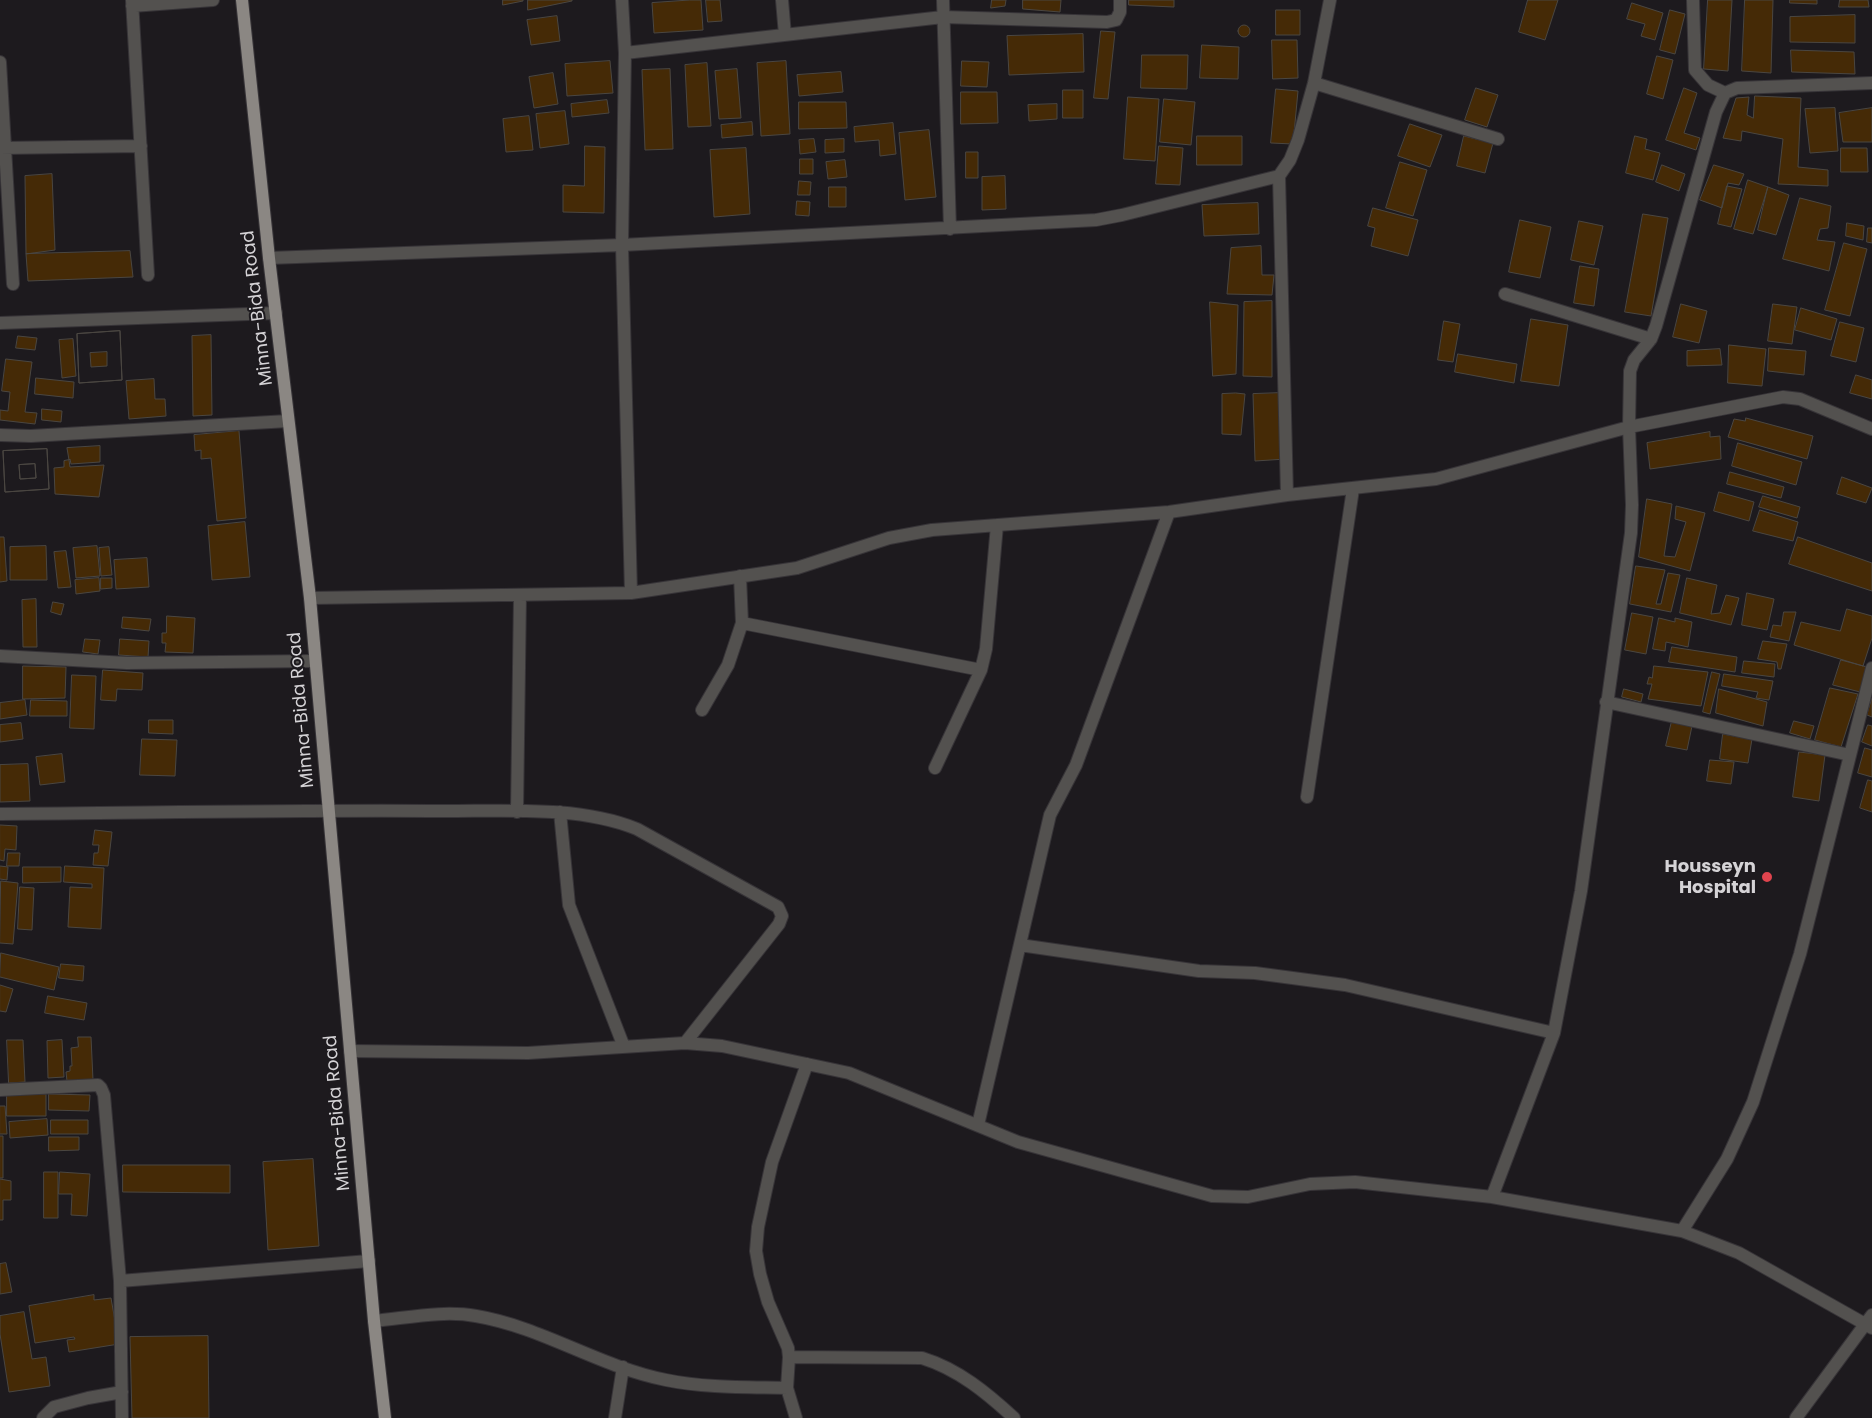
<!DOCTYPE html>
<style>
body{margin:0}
canvas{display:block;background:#1d1a1e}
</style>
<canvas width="1872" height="1418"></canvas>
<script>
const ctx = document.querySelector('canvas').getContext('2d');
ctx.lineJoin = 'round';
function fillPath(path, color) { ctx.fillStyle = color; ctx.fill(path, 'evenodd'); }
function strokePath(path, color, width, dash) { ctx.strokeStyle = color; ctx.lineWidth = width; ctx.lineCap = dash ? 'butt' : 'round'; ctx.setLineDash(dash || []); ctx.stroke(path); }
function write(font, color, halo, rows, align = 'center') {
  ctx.font = font + ' Poppins,sans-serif'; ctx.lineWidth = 4; ctx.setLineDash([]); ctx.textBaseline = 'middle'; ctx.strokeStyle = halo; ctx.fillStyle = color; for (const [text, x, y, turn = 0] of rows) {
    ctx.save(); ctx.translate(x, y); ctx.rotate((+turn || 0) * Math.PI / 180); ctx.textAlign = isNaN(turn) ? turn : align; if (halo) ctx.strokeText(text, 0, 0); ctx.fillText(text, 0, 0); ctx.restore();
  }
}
const building = new Path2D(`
 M503 0H523V1L503 5Z
 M528 0H572V1L528 10Z
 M690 0H701L703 30 654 33 652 3Z
 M706 0H720L722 21 708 22Z
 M992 0H1006L1005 6 991 8Z
 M1023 0H1061L1060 12 1023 9Z
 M1129 0H1174V7L1129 5Z
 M1528 0H1558L1545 40 1519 32Z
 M1708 0H1732L1728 71 1704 69Z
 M1745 0H1773L1771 73 1742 71Z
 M1790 0H1817V4L1790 3Z
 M1840 0H1868L1869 7H1839Z
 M1632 3 1663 13 1655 40 1641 36 1645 24 1627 19Z
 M1276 10H1300V35H1276Z
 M1670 10 1685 14 1675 54 1660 50Z
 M1855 15V43L1790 42V17Z
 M557 16 560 41 531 45 527 20Z
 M1238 31a6 6 0 1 1 12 0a6 6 0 1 1-12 0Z
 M1101 31 1115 32 1108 99 1094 98Z
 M1083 34 1084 72 1009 75 1007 36Z
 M1272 40H1297L1298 78 1273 79Z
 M1202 45 1239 47 1238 79 1200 78Z
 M1791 50 1854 52 1855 74 1792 72Z
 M1142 55H1188L1187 89 1141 88Z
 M1657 56 1673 60 1663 99 1647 94Z
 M610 61 613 93 567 96 565 64Z
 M786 61 790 134 761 136 757 63Z
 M962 61 989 62 987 87 961 86Z
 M707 63 711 126 688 127 685 65Z
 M670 69 673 149 645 150 642 70Z
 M737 69 741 118 719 119 715 71Z
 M841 72 843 92 799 96 797 75Z
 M553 73 558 104 534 108 529 77Z
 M1476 88 1498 95 1487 127 1465 120Z
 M1684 88 1697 93 1684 133 1700 138 1696 150 1666 140Z
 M1276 89 1298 91 1293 144 1271 143Z
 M1063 90H1083V118H1063Z
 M961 92H997L998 123 961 124Z
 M1755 96 1801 98 1798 167 1828 170V186L1778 184 1783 139 1742 131 1741 141 1723 138 1736 98 1749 97 1747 115 1753 118Z
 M1128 97 1159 99 1155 161 1124 159Z
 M1164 99 1195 102 1191 145 1160 142Z
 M607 100 609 113 572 117 571 104Z
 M799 102H846L847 128 799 129Z
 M1057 104V119L1029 121 1028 105Z
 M1835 108 1838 151 1810 153 1805 109Z
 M1872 108V142H1843L1839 113Z
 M565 111 569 144 540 148 536 114Z
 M529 116 533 150 506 152 503 119Z
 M752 122 753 135 722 138 721 125Z
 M893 123 896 154 880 156 879 140 855 142 854 127Z
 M1410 124 1442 135 1430 167 1398 156Z
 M929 130 936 197 905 200 899 133Z
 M1197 136H1242V165H1197Z
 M1464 136 1493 143 1485 173 1457 166Z
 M1635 136 1647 139 1645 149 1660 153 1653 180 1626 173Z
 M814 139 816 152 800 154 799 140Z
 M844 139V152L825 153V140Z
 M585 146 605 147 604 213 563 212V185L584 186Z
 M1159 146 1183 148 1180 185 1156 184Z
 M746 148 750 214 714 217 710 150Z
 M1841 148H1867L1868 172H1841Z
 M966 152H978V178H966Z
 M800 159H813V174H800Z
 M845 160 847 177 828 179 826 162Z
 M1400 162 1427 170 1413 216 1386 208Z
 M1662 165 1685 174 1679 191 1656 182Z
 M1714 165 1744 174 1739 185 1728 183 1722 208 1700 200Z
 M52 174 55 250 26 254 25 176Z
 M1005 176 1006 209 982 210V177Z
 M1748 180 1768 187 1753 234 1734 229Z
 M799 181 811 182 810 195H798Z
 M1727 186 1742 189 1731 227 1718 224Z
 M829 187H846V207H829Z
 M1768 187 1789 195 1776 235 1758 230Z
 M1800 198 1831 206 1828 228 1820 229 1817 240 1835 242 1829 271 1783 259Z
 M797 201 810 202 809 216 796 215Z
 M1258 203 1259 234 1204 236 1202 205Z
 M1373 208 1418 220 1408 256 1371 246 1375 228 1368 226Z
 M1643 214 1668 218 1651 316 1625 312Z
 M1520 220 1551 227 1540 278 1509 272Z
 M1579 221 1603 226 1594 265 1571 260Z
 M1847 223 1864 226 1863 240 1846 236Z
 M1868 228H1872V243L1867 242Z
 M1844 243 1867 249 1850 316 1825 310Z
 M1261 246 1262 275H1274L1272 295 1227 294 1231 248Z
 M130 251 133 277 28 281 26 254Z
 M1580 266 1599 269 1594 306 1574 303Z
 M1272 301V377L1243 376 1244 302Z
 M1210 302 1238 305 1236 374 1213 376Z
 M1681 304 1707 311 1699 343 1673 337Z
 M1773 304 1797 307 1792 344 1768 341Z
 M1801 308 1837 319 1831 340 1795 330Z
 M1531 319 1568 325 1559 386 1521 381Z
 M1444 321 1460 324 1453 362 1438 360Z
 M1840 322 1864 328 1856 362 1831 356Z
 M120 331 122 380 79 383 77 334ZM107 352V366L91 367 90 353Z
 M120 331 122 380 79 383 77 334Z
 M211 335 212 415 193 416 192 336Z
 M18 336 37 338 35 350 16 348Z
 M73 339 76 376 62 378 59 340Z
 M1729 345 1766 349 1762 386 1728 383Z
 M1769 348 1806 351 1804 375 1768 371Z
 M1720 349 1722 365 1687 366V351Z
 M1458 354 1517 364 1514 383 1455 372Z
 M6 359 32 362 25 412 37 413 35 424 0 420V410L8 411 10 392 2 391Z
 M1856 375 1872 380V399L1850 393Z
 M36 378 74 382 73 398 35 394Z
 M154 379 155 399H165L166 416 129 419 126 381Z
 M1236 393 1245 394 1241 435 1222 434V394Z
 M1281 393 1286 459 1255 461 1253 394Z
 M42 409 62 411 61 422 42 420Z
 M1746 418 1813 436 1807 459 1728 437 1734 419 1745 421Z
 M239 431 246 518 217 521 211 458 201 459V450L195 451 194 435Z
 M1710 432V437L1720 436 1721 459 1650 469 1647 443Z
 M1738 443 1802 462 1796 485 1732 466Z
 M100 446V462L71 464 70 459 69 460 67 448Z
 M47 449 49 489 5 492 3 451ZM35 464 36 478 20 479 19 465Z
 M47 449 49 489 5 492 3 451Z
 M69 460 70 467 104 465 99 497 55 494 54 468 64 467V461Z
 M35 464 36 478 20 479 19 465Z
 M1730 472 1784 487 1781 498 1727 484Z
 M1842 477 1872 488 1866 503 1837 494Z
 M1719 492 1754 502 1749 521 1714 511Z
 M1763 496 1800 507 1797 518 1759 507Z
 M1647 499 1672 504 1664 556 1675 557 1686 522 1675 519 1676 506 1705 513 1690 571 1639 557Z
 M1760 510 1798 522 1793 541 1753 531Z
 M245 522 250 577 212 580 208 526Z
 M0 537H4L7 581 0 582Z
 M1798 537 1872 563V591L1789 564Z
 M46 546 47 580H10V547Z
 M97 546 100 576 76 578 73 548Z
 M109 547 112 575 101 576 99 548Z
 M66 551 71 587 58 588 54 552Z
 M147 558 149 587 116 589 114 560Z
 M1636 566 1665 570 1656 604H1661L1668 573 1680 575 1671 612 1630 604Z
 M99 578 100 591 76 594 75 580Z
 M101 578H112V588L101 589Z
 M1687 578 1717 585 1711 614 1720 613 1726 595 1739 598 1731 625 1680 613Z
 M1747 593 1774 599 1767 630 1742 625Z
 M36 599 37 647H23L22 600Z
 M53 602 64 604 61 615 51 612Z
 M1847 609 1872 616V638L1863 666 1794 645 1801 622 1840 631Z
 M1784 612H1796L1789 641 1770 637 1773 625 1781 626Z
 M1632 613 1653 617 1646 654 1625 650Z
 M167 616 195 618 193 653 165 652 166 643H162V633H166Z
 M123 617 151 619 149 631 122 628Z
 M1659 618 1675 622V618L1692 622 1688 647 1666 642 1665 651 1653 649Z
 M85 639 100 640 98 654 83 652Z
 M120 639 149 641 148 657 119 655Z
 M1763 641 1787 644 1781 669H1778L1777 662 1758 659Z
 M1672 647 1737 657 1735 672 1669 662Z
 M1841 660 1867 667 1860 692 1833 685Z
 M1744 661 1775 664 1774 677 1742 673Z
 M23 666 66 667 65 698 23 699Z
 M1654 666 1708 672 1701 706 1648 699 1652 684H1647L1649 677 1652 678Z
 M103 670 143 673 142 690 117 689 116 701 101 700Z
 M1712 672 1720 674 1710 714 1703 712Z
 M1724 674 1773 681 1769 700 1756 698 1758 692 1722 686Z
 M72 675 96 676 94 729 70 728Z
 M1830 688 1858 694 1841 747 1815 740Z
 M1624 689 1643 694 1641 702 1622 697Z
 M1719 689 1767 702 1763 726 1716 713Z
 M1872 698V717L1867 715Z
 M25 700 27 715 0 719V703Z
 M31 700 67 701V716H30Z
 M149 720H173V734L149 733Z
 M1672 721 1692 726 1687 750 1666 746Z
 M1794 721 1814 726 1810 739 1790 733Z
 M21 723 23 739 0 742V725Z
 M1868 725 1872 726V746L1862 742Z
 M1723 734 1752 739 1748 763 1720 759Z
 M142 739 177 740 175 776 140 775Z
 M1865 748 1872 750V777L1858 773Z
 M1799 752 1825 755 1819 801 1793 797Z
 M62 754 65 782 40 785 36 757Z
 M1710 760 1734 762 1731 784 1707 781Z
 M28 764 30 801 0 802V765Z
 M1868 780 1872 781V812L1860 808Z
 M0 825 17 826 16 850 5 849 4 861 0 860Z
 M95 830 112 832 108 866 93 865 94 853H98L99 845H93Z
 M8 853H20L19 866H7Z
 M0 866 8 867 7 880 0 879Z
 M65 866 104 868 101 929 68 927 70 887 92 888V884L64 882Z
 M23 867H61V882L23 883Z
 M1 881 18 883 13 944 0 943Z
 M20 887 34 888 32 930 18 929Z
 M1 953 59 967 54 990 0 977Z
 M61 964 84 966 83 981 59 978Z
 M0 985 13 989 6 1012 0 1011Z
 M48 996 87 1003 84 1020 45 1013Z
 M78 1037H91L93 1080 67 1081 66 1072 70 1071V1066H72L71 1048 78 1047Z
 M7 1040H23L25 1082 9 1083Z
 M62 1040 64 1077 48 1078 47 1041Z
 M7 1093 46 1094V1116H7Z
 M49 1094 90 1095 89 1111 49 1110Z
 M0 1106H5L7 1134H0Z
 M47 1119 48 1135 10 1138 9 1122Z
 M51 1120H88V1134H51Z
 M0 1136H3V1178H0Z
 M49 1137H79V1150L49 1151Z
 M313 1159 319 1246 268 1250 263 1162Z
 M123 1165H230V1193L123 1192Z
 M44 1172H58V1218H44Z
 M60 1172 90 1174 87 1216 71 1215 72 1194H59Z
 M0 1179 11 1181V1200H3V1220H0Z
 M6 1263 12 1292 0 1294V1264Z
 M94 1295V1300L111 1298 119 1344 69 1352 67 1340 75 1339 74 1337 35 1343 29 1306Z
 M24 1312 32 1359 46 1357 50 1386 9 1392 0 1334V1316Z
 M208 1336 209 1418H132L130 1337Z`);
fillPath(building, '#452a06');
strokePath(building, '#4a4641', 1);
const minor = new Path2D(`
 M132 0 148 275
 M622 0 625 53 622 245 631 593
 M782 0 785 35
 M943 0 950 229
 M1693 0 1695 70 1708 85 1725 93
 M132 6 213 0
 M625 53 943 17 1107 22 1116 20 1120 12V0
 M0 62 13 284
 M1314 83 1498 139
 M0 148 141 146
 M269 258 622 245 1096 220 1122 215 1279 176
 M1505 294 1651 339
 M0 323 276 313
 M0 435 31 436 288 421
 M1287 495 1279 176 1290 160 1298 140 1314 83 1330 0
 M310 598 631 593 797 568 889 538 932 530 1169 512 1287 495 1436 479 1629 427 1783 397 1800 399 1872 429
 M742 623 981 670
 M0 656 127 663 315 661
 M1606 702 1850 755
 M702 710 728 665 742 623 740 576
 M935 768 981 670 986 649 997 525
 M1307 797 1353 489
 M517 812 520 595
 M560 812 569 905 624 1047
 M0 814C144 813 287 810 431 811 496 812 576 804 637 829L778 907 782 916 779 924 685 1043
 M1020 945 1199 971 1255 973 1345 985 1554 1033
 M350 1051 528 1053 685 1043 722 1046 849 1073 1018 1142 1212 1196 1248 1197 1310 1184 1355 1182 1492 1197 1682 1231 1739 1253 1872 1328
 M0 1090 98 1085 101 1088 104 1095 120 1281 122 1418
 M978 1125 1050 815 1076 765 1169 512
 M1492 1197 1554 1033 1581 891 1631 533 1632 505 1629 427 1630 371 1634 360 1651 339 1656 326 1716 112 1725 93 1737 88 1872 83
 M1682 1231 1727 1159 1753 1102 1800 954 1872 668
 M120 1281 369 1261
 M374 1321C407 1318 443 1310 476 1316 542 1327 600 1367 666 1380 705 1388 747 1387 787 1388L796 1418
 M789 1357 922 1358C958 1369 987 1393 1014 1418
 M787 1388 789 1357 788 1348 768 1302 760 1274 756 1251 758 1227 772 1162 807 1064
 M43 1418 54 1407 88 1398 122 1392
 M615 1418 623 1367
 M1796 1418 1872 1315`);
const major = new Path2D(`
 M242 0 269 258 310 598 374 1321 385 1418`);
strokePath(minor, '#373438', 14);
strokePath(major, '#373438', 14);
strokePath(minor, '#53514f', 12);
strokePath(major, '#8b8783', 12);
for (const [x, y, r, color] of [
 [1767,877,6,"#e0444e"]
]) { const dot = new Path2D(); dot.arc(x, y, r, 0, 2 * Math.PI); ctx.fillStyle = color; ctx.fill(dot); strokePath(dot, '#1d1a1e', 2); }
write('18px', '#d5d3d6', '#1d1a1e', [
 ["Minna-Bida Road",258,308,-97],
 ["Minna-Bida Road",302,710,-95],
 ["Minna-Bida Road",338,1113,-95]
]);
write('bold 18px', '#d5d3d6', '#1d1a1e', [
 ["Housseyn",1756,867],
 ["Hospital",1756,888]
], 'right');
</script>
